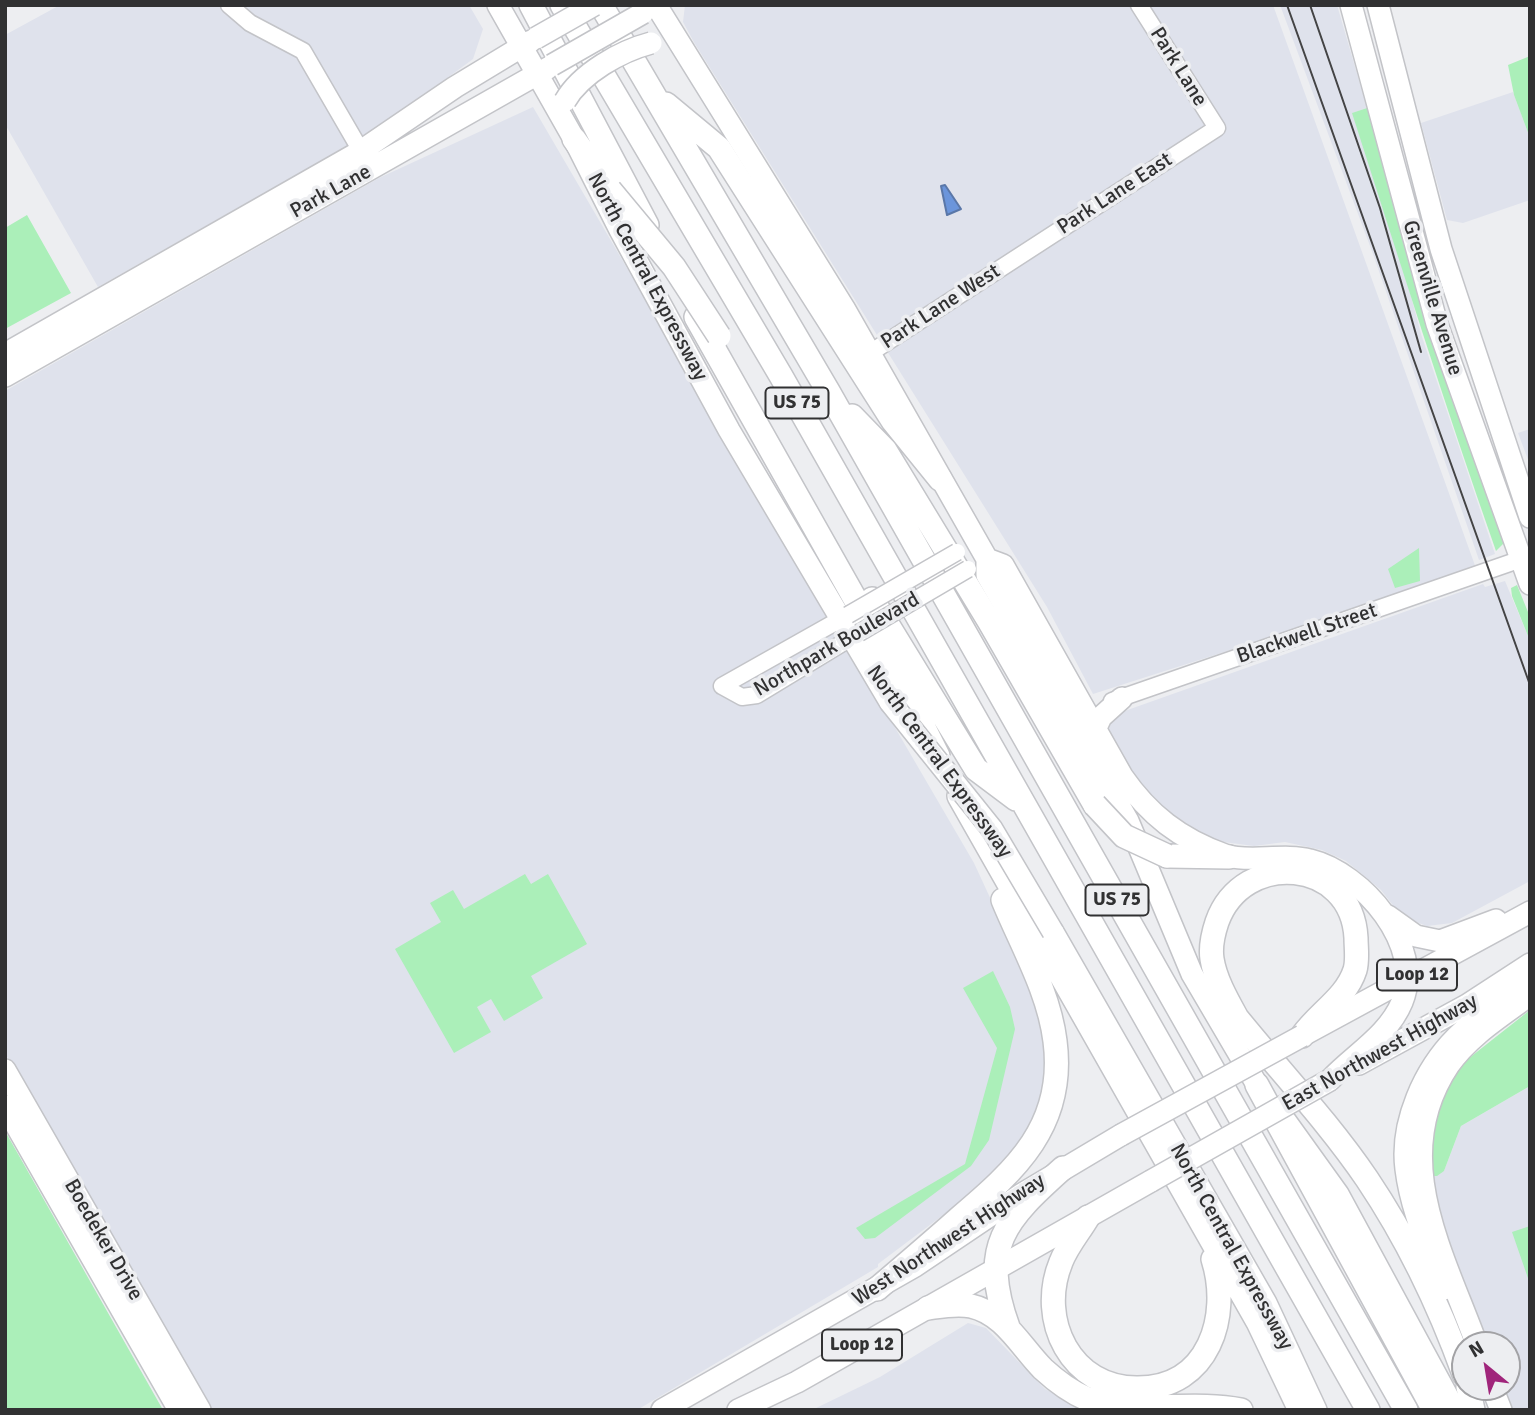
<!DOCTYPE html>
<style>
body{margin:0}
#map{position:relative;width:1535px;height:1415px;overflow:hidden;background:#edeef1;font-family:Signika,sans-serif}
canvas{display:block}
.frame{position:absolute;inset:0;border:7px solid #313132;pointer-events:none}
.north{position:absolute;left:1451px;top:1331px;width:70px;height:70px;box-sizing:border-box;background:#edeef1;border:2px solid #a2a2a5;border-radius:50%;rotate:330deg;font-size:19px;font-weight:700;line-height:28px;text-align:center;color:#313132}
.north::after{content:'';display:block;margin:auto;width:24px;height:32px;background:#a0257b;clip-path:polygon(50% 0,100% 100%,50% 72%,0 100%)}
</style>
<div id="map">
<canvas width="1535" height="1415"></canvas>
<div class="frame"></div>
<div class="north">N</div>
</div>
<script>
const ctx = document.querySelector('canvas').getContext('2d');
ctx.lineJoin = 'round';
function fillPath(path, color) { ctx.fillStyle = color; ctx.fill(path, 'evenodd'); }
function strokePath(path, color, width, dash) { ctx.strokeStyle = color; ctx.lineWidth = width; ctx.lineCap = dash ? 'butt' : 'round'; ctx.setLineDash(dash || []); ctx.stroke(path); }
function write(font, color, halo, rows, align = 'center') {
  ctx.font = font + ' Signika,sans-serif'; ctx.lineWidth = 7; ctx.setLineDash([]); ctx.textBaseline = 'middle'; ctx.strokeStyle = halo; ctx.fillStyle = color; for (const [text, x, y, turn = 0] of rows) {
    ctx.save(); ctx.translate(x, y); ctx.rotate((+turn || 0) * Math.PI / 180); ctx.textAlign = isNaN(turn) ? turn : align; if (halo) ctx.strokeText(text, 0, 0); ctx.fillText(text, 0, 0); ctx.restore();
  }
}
fillPath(new Path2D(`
 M60 5H469L483 29 473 59 401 112 337 152 98 287 5 124V35Z
 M685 5H1273L1477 571 1093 694 1047 607 695 44 683 22Z
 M1280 5H1337L1367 108 1353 113 1403 266 1421 334 1495 554 1479 560 1373 254Z
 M1513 92 1530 138V200L1463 223 1447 220 1421 123Z
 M533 107 974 863 1035 995 1047 1041 1044 1095 1021 1148 987 1182 878 1264V1267L637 1410H210L5 1053V391L379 178Z
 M1530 429V465L1518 433Z
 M1505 581 1530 641V881L1452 923 1427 926 1402 917 1381 890 1346 861 1322 850 1285 842 1254 846 1216 841 1185 830 1136 787 1103 733 1106 720 1119 713 1483 584 1485 587Z
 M1530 1086V1410H1511L1502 1387H1507V1345H1486L1433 1207 1429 1176 1444 1171 1461 1126Z
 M968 1323 986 1328 1045 1389 1088 1410H812L880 1377Z`), '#dfe2ec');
fillPath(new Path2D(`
 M1530 56V138L1514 95 1508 65Z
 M1367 108 1423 311 1504 543 1496 551C1445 406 1399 259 1352 113Z
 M27 215 71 293 5 329V228Z
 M1419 548 1420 581 1395 588 1388 569Z
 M1517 585 1530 617V641L1512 596 1511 588Z
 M525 874 531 884 548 874 587 944 531 976 543 998 504 1021 491 999 477 1007 491 1032 454 1053 395 949 441 922 430 903 453 890 464 909Z
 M993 971 1010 1007 1015 1029 989 1140 971 1166 875 1238 865 1239 856 1228 965 1164 997 1048 963 988Z
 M1530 1010V1086L1461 1126 1444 1171 1437 1176H1429V1125L1459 1066Z
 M5 1131 163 1410H5Z
 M1530 1226V1284L1512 1232Z`), '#abefb9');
const water = new Path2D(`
 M945 185 961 209 947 215 941 186Z`);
fillPath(water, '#6b95db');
strokePath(water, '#5a77a8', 2);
const minor = new Path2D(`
 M229 5 250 23 303 51 361 151
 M870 353 1217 128 1139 5
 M722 686 742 697 757 695 859 633
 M722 686 848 615
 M1112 701 1530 556`);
const major = new Path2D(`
 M498 5 574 139 620 230 729 430 890 702
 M656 5 844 308 987 559V575L1128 821 1192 974 1256 1083
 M1351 5 1437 324 1530 584
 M1378 5 1441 249 1530 517
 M5 354 361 151 455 87 531 41
 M5 376 548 68
 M987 559 1003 565 1122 776C1149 815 1180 839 1225 855 1246 863 1285 853 1310 860 1363 873 1425 946 1402 1002 1388 1036 1353 1055 1330 1080
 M1095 730 1101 717 1122 698
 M1388 916 1416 936 1440 941 1496 920
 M1053 932 1266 1303 1316 1410
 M1307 1033 1530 912
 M1359 1064 1467 1005 1530 964
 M5 1070 200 1410
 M5 1106 179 1410
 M1282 1116 1338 1194 1455 1410
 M1477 1345C1444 1254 1387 1157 1449 1065 1469 1036 1502 1016 1530 995
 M1492 1387 1501 1410
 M662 1410 915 1266 1022 1194 1121 1135
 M738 1410 797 1382 1151 1181`);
const highway = new Path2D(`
 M531 5 647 225
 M562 5 781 376 1368 1410
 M601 5 828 391 1406 1410
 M666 104 719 148 893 421 940 479
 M574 139 610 190
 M696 317 894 668 938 756
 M852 416 885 450 989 621 1095 805
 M872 599 976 769 1016 799
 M959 796 1258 1322 1300 1410
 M1167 856 1229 857
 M1302 1036C1319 1012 1346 998 1355 970 1358 960 1356 948 1356 938 1352 858 1243 849 1217 922 1213 934 1210 946 1212 959 1215 979 1227 1000 1237 1018 1280 1071 1329 1123 1367 1179 1408 1240 1439 1305 1464 1374
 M1257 1085 1434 1410
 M1088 1217C1080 1231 1067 1246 1061 1262 1037 1320 1071 1389 1138 1388 1209 1388 1231 1316 1213 1259
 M1444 1288C1430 1249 1412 1210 1407 1169 1401 1123 1425 1070 1457 1038 1478 1017 1506 999 1530 982
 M877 1289C904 1266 931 1243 958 1219 1016 1170 1066 1125 1055 1041 1049 992 1022 946 1003 900
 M928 1308C942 1306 957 1303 971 1306 1004 1313 1021 1347 1043 1369 1056 1381 1071 1392 1087 1399 1136 1415 1190 1400 1241 1410
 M1008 1327C979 1246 1005 1220 1063 1168
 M1468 1387 1473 1410`);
strokePath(minor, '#c3c4c8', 19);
strokePath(major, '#c3c4c8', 24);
strokePath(highway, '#c3c4c8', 26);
strokePath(minor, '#fff', 16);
strokePath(major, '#fff', 21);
strokePath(highway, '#fff', 23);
strokePath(new Path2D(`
 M1287 5 1530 685
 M1310 5 1380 208 1421 352`), '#444445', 2);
const minorBridge = new Path2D(`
 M848 615 957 552
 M859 633 968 569`);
const majorBridge = new Path2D(`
 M536 38 594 5
 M552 65 643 13
 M565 101C581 73 621 51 651 43
 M890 702 992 829 1053 932
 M1121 1135 1302 1036
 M1151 1181 1330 1080`);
const highwayBridge = new Path2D(`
 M610 190 674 267 719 336
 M1095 805 1124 836 1167 856`);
strokePath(minorBridge, '#c3c4c8', 19, []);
strokePath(majorBridge, '#c3c4c8', 24, []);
strokePath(highwayBridge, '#c3c4c8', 26, []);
strokePath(minorBridge, '#fff', 16);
strokePath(majorBridge, '#fff', 21);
strokePath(highwayBridge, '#fff', 23);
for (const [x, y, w] of [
 [797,403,63],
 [1117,900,63],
 [1417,975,80],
 [862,1345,80]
]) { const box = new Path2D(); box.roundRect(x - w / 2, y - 15.5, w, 31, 5); ctx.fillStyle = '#edeef1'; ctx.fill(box); strokePath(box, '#313132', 2); }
write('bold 19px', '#313132', null, [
 ["US 75",797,403],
 ["US 75",1117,900],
 ["Loop 12",1417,975],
 ["Loop 12",862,1345]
]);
write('21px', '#313132', '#edeef1', [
 ["Park Lane",1178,67,58],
 ["Park Lane",331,192,-29],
 ["Park Lane East",1115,194,-33],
 ["North Central Expressway",647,277,62],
 ["Greenville Avenue",1432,298,73],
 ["Park Lane West",941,307,-33],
 ["Blackwell Street",1307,634,-19],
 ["Northpark Boulevard",837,645,-30],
 ["North Central Expressway",939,762,54],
 ["East Northwest Highway",1380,1053,-29],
 ["Boedeker Drive",103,1240,60],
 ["West Northwest Highway",949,1240,-33],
 ["North Central Expressway",1231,1247,61]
]);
</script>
